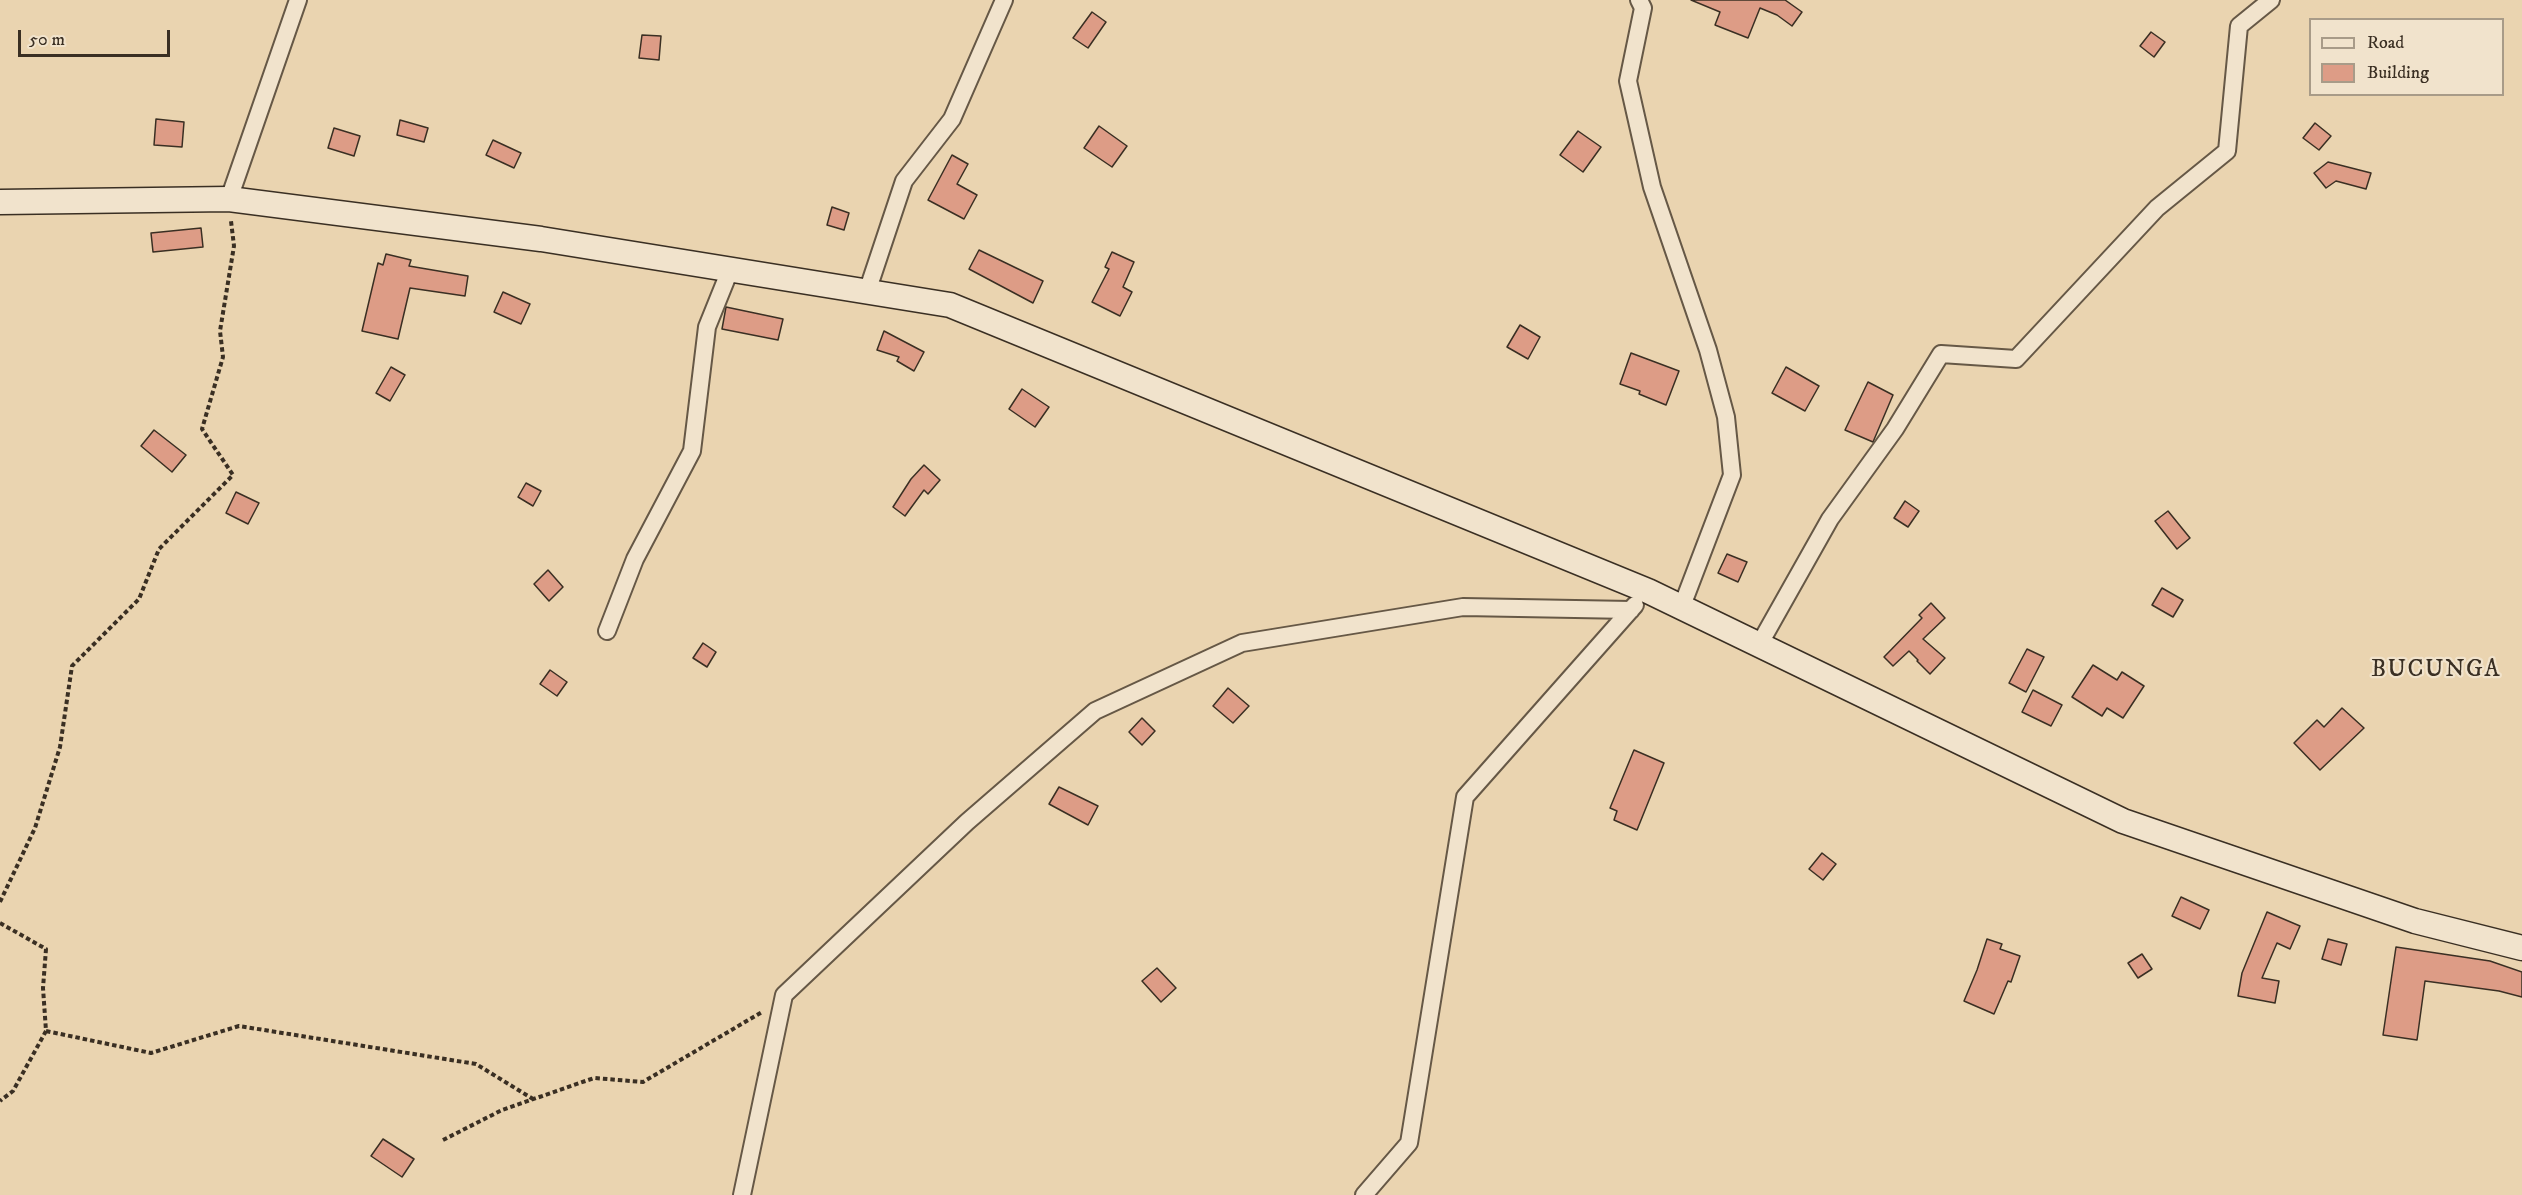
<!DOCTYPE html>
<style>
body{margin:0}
#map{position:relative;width:2522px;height:1195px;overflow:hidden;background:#ead4b0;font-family:"IM FELL DW Pica",serif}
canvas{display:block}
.legend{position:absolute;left:2309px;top:18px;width:195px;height:78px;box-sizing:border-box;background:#f1e3cc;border:2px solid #a89b88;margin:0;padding:8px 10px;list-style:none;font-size:18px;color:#3a2f23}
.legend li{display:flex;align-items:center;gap:12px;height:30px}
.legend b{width:30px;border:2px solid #a89b88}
.scale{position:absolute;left:18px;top:30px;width:152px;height:27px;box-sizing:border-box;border:3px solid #3a2f23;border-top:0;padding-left:8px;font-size:18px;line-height:21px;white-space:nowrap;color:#3a2f23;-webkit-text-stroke:4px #f1e3cc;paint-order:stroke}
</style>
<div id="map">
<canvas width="2522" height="1195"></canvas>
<ul class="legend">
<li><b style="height:8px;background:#f1e3cc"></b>Road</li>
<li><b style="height:16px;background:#dd9c86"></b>Building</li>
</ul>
<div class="scale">50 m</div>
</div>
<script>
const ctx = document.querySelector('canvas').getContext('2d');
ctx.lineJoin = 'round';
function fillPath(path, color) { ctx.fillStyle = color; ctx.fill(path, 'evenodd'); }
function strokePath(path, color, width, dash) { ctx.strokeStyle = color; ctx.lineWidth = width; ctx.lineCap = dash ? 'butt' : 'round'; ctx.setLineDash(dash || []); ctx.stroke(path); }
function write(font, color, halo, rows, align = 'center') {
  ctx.font = font + ' "IM FELL DW Pica",serif'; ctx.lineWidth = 4.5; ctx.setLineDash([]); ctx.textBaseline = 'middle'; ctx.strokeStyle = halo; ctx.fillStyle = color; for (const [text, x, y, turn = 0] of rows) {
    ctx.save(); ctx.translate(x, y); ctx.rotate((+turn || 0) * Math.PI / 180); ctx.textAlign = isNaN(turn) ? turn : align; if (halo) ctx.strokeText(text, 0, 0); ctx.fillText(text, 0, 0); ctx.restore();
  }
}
const building = new Path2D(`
 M1691 0H1785L1802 12 1792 26 1777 15 1760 8 1748 38 1715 25 1720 12Z
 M1092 12 1106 22 1088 48 1073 38Z
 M2151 32 2165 42 2154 57 2140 46Z
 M642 35 661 36 659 60 639 58Z
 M156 119 184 122 182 147 154 145Z
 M400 120 428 128 424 142 397 135Z
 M2315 123 2331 136 2319 150 2303 138Z
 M1099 126 1127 146 1112 167 1084 148Z
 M334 128 360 136 354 156 328 148Z
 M1578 131 1601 147 1583 172 1560 155Z
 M493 140 521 153 514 168 486 155Z
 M952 155 968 164 957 184 977 195 964 219 928 200Z
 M2328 162 2371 173 2366 189 2336 181 2326 188 2314 173Z
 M832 207 849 213 844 230 827 225Z
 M201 228 203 247 153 252 151 233Z
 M979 250 1043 281 1033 303 969 269Z
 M1112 252 1134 262 1123 287 1132 292 1120 316 1092 302 1109 269 1105 267Z
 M386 254 411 260 409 266 468 276 465 296 410 288 398 339 362 331 378 263 383 265Z
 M503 292 530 304 521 324 494 312Z
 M726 307 783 319 778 340 722 329Z
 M1520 325 1540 337 1528 359 1507 347Z
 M884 331 924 352 914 371 897 361 899 357 877 350Z
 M1631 353 1679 371 1666 405 1639 394 1640 391 1620 384Z
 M391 367 405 375 390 401 376 393Z
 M1786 367 1819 386 1805 411 1772 393Z
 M1868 382 1893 395 1873 442 1845 430Z
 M1022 389 1049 407 1035 427 1009 409Z
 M154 430 186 455 172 472 141 446Z
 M924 465 940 480 928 494 924 490 905 516 893 507 911 479Z
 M526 483 541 491 533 506 518 497Z
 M236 492 259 503 248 524 226 513Z
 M1905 501 1919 511 1908 527 1894 518Z
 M2168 511 2190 538 2177 549 2155 521Z
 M1727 554 1747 562 1738 582 1718 573Z
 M548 570 563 587 549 601 534 584Z
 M2162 588 2183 600 2173 617 2152 605Z
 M1931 603 1945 618 1923 639 1945 658 1930 674 1917 661 1918 660 1909 651 1893 666 1884 657 1922 618 1919 615Z
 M703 643 716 652 707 667 693 658Z
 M2027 649 2044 657 2026 692 2009 683Z
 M2093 665 2117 680 2122 672 2144 686 2123 718 2107 708 2102 716 2072 697Z
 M550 670 567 682 557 696 540 684Z
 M1228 688 1249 706 1233 723 1213 706Z
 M2033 690 2062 705 2051 726 2022 712Z
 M2342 708 2364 728 2320 770 2294 743 2317 720 2324 727Z
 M1142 718 1155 731 1142 745 1129 732Z
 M1634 750 1664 763 1637 830 1614 820 1617 811 1610 808Z
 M1059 787 1098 806 1088 825 1049 804Z
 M1822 853 1836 864 1823 880 1809 869Z
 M2181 897 2209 910 2200 929 2172 916Z
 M2267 912 2300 926 2290 949 2277 943 2262 978 2279 981 2275 1003 2238 996 2242 973Z
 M1987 939 2002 944 2000 949 2020 956 2011 982 2008 981 1994 1014 1964 1001 1977 970Z
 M2328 939 2347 944 2341 965 2322 959Z
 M2396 947 2490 961 2522 972V997L2499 991 2425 981 2417 1040 2383 1035Z
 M2142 954 2152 969 2138 978 2128 963Z
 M1157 968 1176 988 1161 1002 1142 981Z
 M383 1139 414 1159 402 1177 371 1156Z`);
fillPath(building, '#dd9c86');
strokePath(building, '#3a2f23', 1.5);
const street = new Path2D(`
 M1639 0 1643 8 1628 81 1652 187 1708 350 1726 417 1732 475 1682 606
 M229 199 298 0
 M867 292 904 181 952 119 1004 0
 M607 631 635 559 692 451 707 327 730 270
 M1759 645 1830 519 1895 429 1941 354 2016 359 2157 208 2227 151 2239 26 2271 0
 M742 1195 784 995 967 822 1095 711 1242 643 1463 607 1631 610
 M1364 1195 1409 1143 1465 797 1635 605`);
const secondary = new Path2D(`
 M0 202 229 199 541 239 950 305 1648 591 2123 821 2415 921 2522 948`);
strokePath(street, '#665846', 20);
strokePath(secondary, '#3a2f23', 27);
strokePath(new Path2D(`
 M0 902 35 828 60 747 72 666 139 599 159 549 233 475 202 429 223 357 220 331 234 246 231 221
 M0 923 46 949 43 988 46 1031 13 1091 0 1101
 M46 1031 151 1053 239 1026 476 1064 533 1099
 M443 1140 502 1110 594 1078 643 1082 762 1012`), '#3a2f23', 4, [4.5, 3]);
strokePath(street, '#f1e3cc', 16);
strokePath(secondary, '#f1e3cc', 24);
ctx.letterSpacing = '1.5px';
write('24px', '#3a2f23', '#f1e3cc', [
 ["BUCUNGA",2436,671]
]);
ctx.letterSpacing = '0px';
</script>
